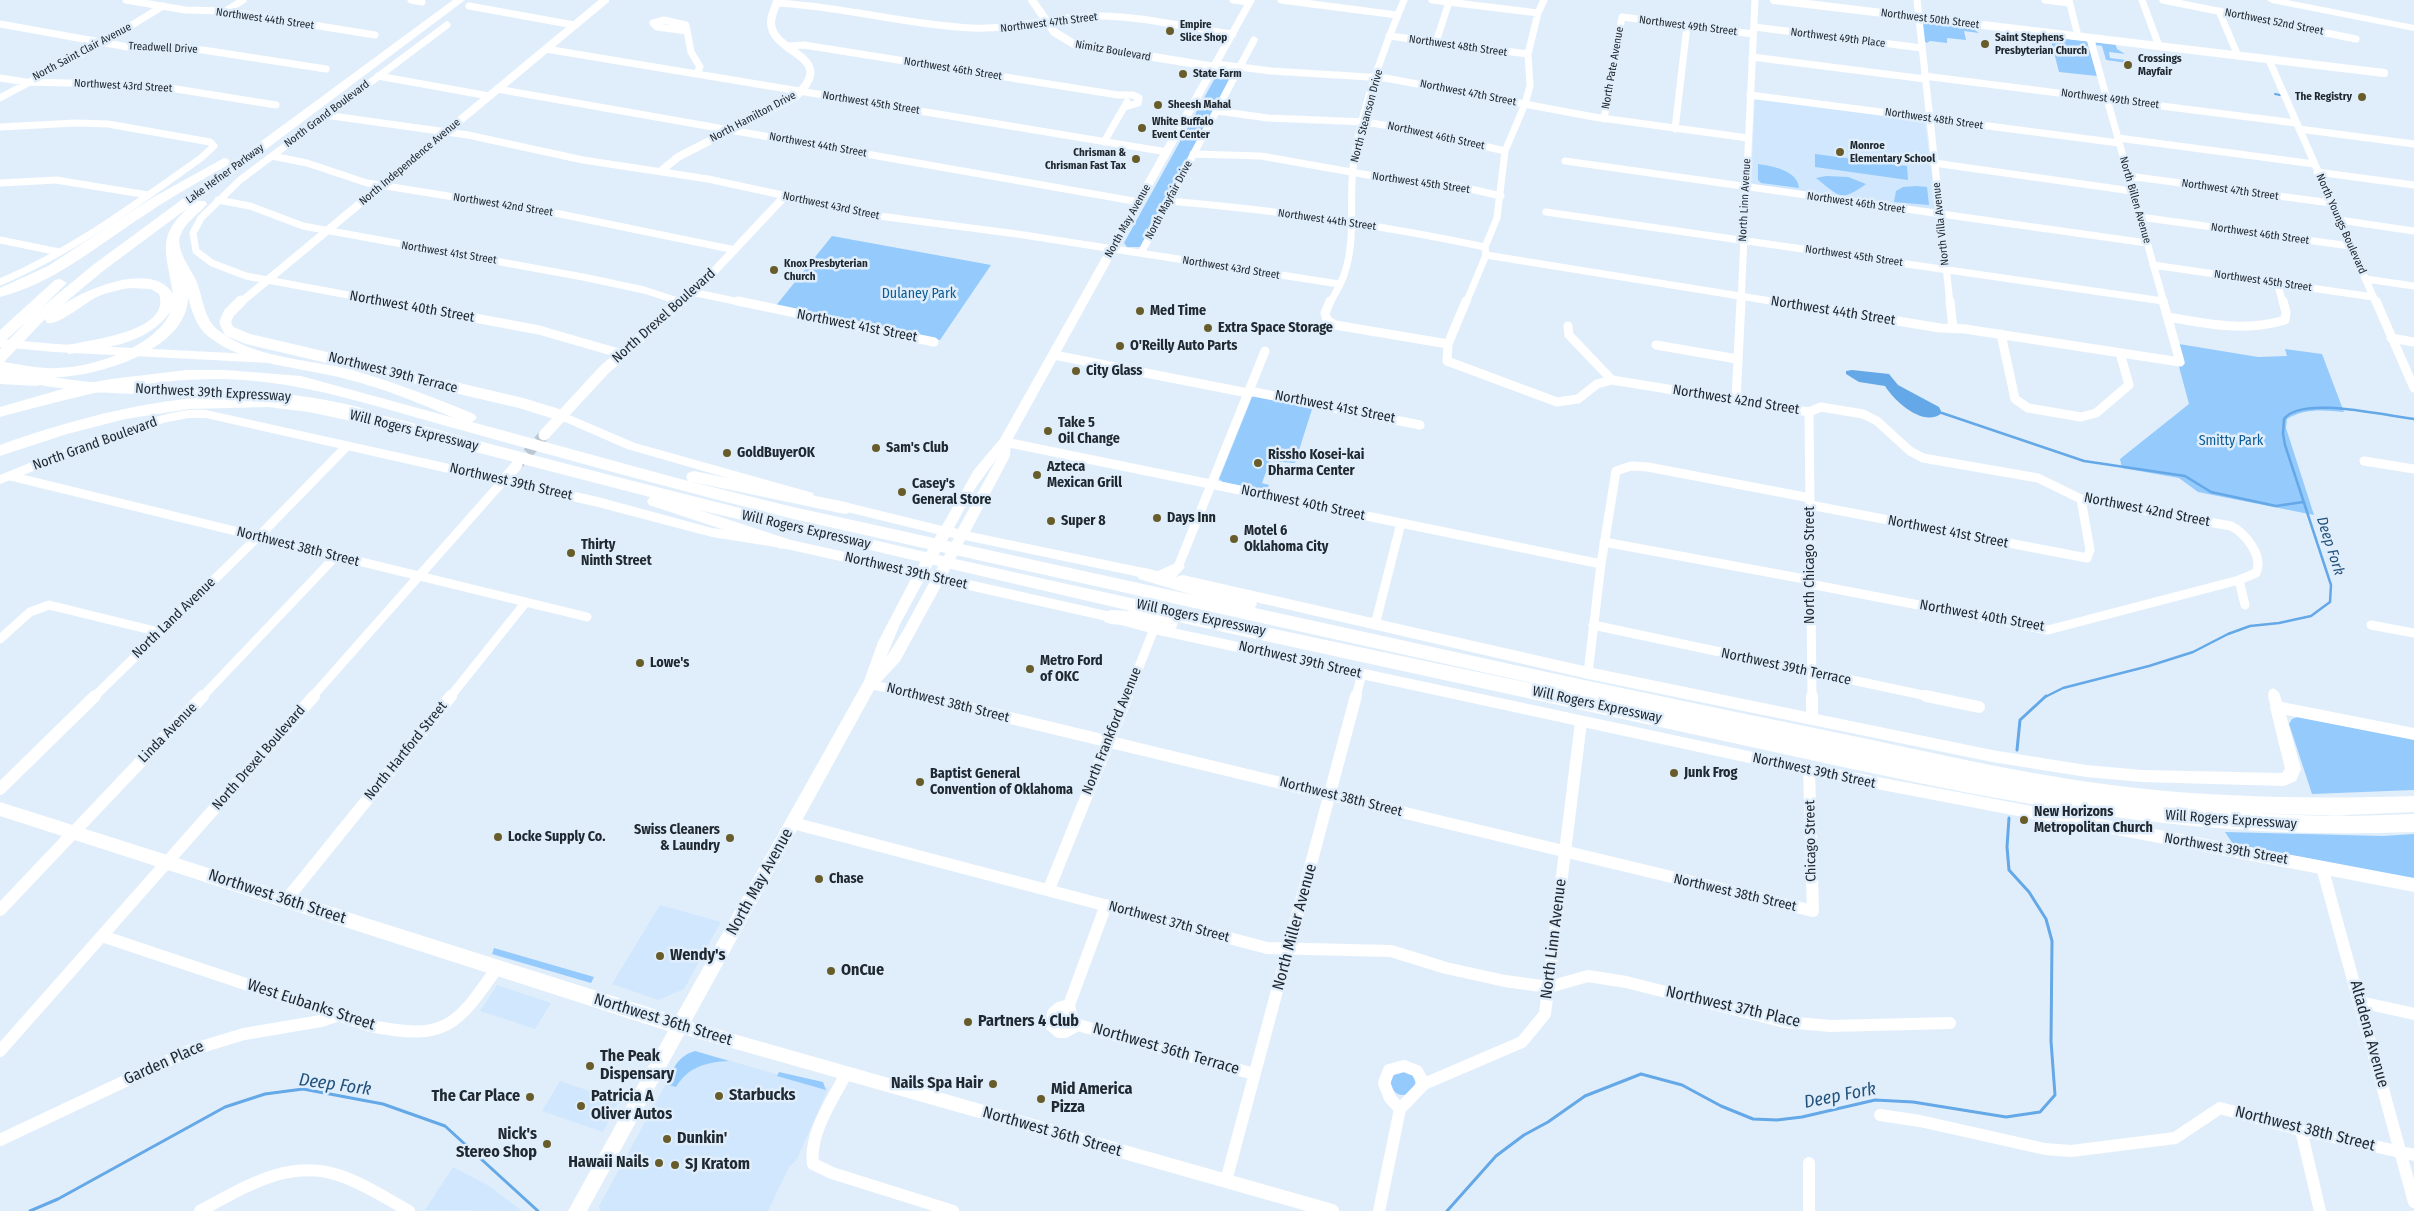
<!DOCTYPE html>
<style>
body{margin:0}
canvas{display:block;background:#e0eefb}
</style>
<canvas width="2414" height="1211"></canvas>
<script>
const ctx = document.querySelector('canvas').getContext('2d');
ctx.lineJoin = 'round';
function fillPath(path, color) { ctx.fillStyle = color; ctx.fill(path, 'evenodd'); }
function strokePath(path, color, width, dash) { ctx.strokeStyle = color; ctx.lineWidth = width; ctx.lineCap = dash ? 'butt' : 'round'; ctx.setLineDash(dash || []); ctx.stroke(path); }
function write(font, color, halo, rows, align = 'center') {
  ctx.font = font + ' "Fira Sans Condensed",sans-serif'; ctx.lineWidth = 5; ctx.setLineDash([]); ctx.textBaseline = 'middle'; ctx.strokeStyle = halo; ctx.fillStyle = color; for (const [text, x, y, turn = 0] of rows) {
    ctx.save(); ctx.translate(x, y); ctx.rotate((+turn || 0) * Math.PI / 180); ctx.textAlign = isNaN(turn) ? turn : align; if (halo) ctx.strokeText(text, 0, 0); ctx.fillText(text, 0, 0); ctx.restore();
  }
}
fillPath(new Path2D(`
 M1755 99 1920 119 1925 123 1936 209 1755 186 1751 182Z
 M660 905 721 922 684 989 658 1000 612 984Z
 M497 985 551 1003 535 1029 480 1011Z
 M696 1051 828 1089 796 1161 789 1167 768 1211H600L599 1206 679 1060Z
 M560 1081 619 1101 603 1132 542 1111Z
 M453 1167 489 1186 522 1211 425 1210Z`), '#d0e7fe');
fillPath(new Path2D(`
 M1922 21 1972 28 1979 33 1964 31 1966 40 1947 38V43L1930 41 1927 43 1924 41Z
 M2050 37 2087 41 2097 76 2059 72Z
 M2096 42 2115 43 2117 49 2125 54 2109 52 2110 58 2126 60 2127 63 2106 60 2102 46 2096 45Z
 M1223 68 1235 70 1140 247H1127L1124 243 1220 69Z
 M1815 154 1907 166 1908 180 1815 167Z
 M1758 164C1773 166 1798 171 1799 188L1761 183 1758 180Z
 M1826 176 1848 177 1866 184C1840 203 1839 196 1816 178Z
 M1917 186 1927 187 1929 205 1894 202 1896 191 1903 187Z
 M832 236 991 265 940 340 774 308Z
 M2179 344 2258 357 2287 356 2285 349 2322 354 2344 412C2324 410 2304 408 2287 419L2286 428 2314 515 2198 492 2179 478 2122 468 2120 459 2189 404 2178 363 2185 364Z
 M1255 396 1313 406 1295 463 1270 461 1262 483 1269 485 1266 492 1223 482 1219 479 1252 397Z
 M2300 716 2414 739V790L2312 794 2289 724 2292 719Z
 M2225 832 2383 836 2414 834V879L2233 844Z
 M494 948 594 977 591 983 492 954Z
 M695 1051 729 1061C706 1062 688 1067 676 1087L665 1084C672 1070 679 1055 695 1051Z
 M1391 1083a12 12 0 1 1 24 0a12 12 0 1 1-24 0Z
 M779 1072 823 1082 826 1090 777 1076Z`), '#95cafd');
fillPath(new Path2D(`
 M1852 370 1889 374 1898 385 1939 407 1942 413C1924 428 1895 402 1885 386L1859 382 1846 374V371Z`), '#64a8e7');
strokePath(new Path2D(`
 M2275 94 2280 95`), '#64a8e7', 2);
strokePath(new Path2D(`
 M1942 413 2084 461 2185 476 2211 492 2276 506 2303 502
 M2045 697 2063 688 2149 666 2193 652 2228 634 2250 626 2279 623 2311 616 2330 602 2331 585 2285 445 2283 434 2284 419C2301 395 2386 416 2414 419`), '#64a8e7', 2.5);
strokePath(new Path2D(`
 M2017 750 2020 720 2046 696
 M30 1211 58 1199 225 1107 265 1094 303 1089 383 1104 445 1126 538 1211
 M1447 1211 1496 1156 1524 1135 1548 1122 1585 1096 1641 1074 1682 1085 1721 1106 1753 1119 1777 1120 1802 1117 1875 1100 1913 1102 2006 1117 2040 1112 2055 1095 2051 1041 2052 941 2046 919 2029 892 2009 870 2007 847 2009 818`), '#64a8e7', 3);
strokePath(new Path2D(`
 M517 465 544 435`), '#bac7d3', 11, [11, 5]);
strokePath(new Path2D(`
 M126 0 185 10 226 11 375 35
 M411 0 422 2
 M1233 0 1250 2
 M1281 0 1397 15
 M1432 0 1538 13
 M1917 0 1950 303
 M2045 0 2069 3
 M2069 0 2078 36
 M2142 0 2159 46
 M2163 0 2356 39
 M776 3C842 6 906 25 972 28 1013 30 1053 17 1093 16 1140 15 1187 28 1233 34
 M469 6 574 25
 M226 11 243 0
 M2219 11 2238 56
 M0 24 128 47 203 50 326 69
 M1754 27 1922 48
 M687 31 657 27 653 23 664 20 686 25 691 52 700 67 696 74
 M1389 36 1528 54
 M2090 38 2164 303
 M1436 42 1449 2
 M789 46 804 45 1118 95H1133L1139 98 1138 103 1125 107
 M546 49 1167 152
 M1752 57 1925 79
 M2269 60 2376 303
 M1216 64 1271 71 1385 78 1594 117 1748 138
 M378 76 489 96
 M1924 76 2296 123
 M0 78 26 82 151 85 276 105
 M497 89 1139 202
 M1750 95 2119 143
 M0 98 104 42 163 6
 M1217 111 1268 118 1365 122 1415 130 1505 151
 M325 115 468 135 583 160 708 179 879 216 1017 234 1339 284
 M1604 119 1622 17 1753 34
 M0 127 76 123 108 124 210 142 214 146 201 158C136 204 73 251 0 282
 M1675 129 1687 26
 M2299 129 2414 144
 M2118 138 2314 164
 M1104 142 1127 102
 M1193 154 1261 156 1385 178 1453 185 1501 196
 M272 156 307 163 367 183 560 214 735 250
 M1565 161 2147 243
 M1934 163 2132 191
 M2317 172 2414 185
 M2128 176 2331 203
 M0 183 56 180 148 195
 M218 200 250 206 303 226 583 277 644 290 681 302
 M1169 201C1275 210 1381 225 1485 247
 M1546 212 2163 301
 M2140 217 2350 246
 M2339 220 2414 231
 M0 240 59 252
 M1141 253 1254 40
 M1486 255 1783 303
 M2153 265 2373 297
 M2366 279 2414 286
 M2277 283 2283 303
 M692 292 744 303
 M391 303 246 276 212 263 196 251 193 233 201 218 240 180 447 25
 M1330 303C1335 293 1342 283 1345 272 1356 238 1349 202 1353 167 1360 112 1383 51 1404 0
 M1466 303 1486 255 1485 247 1497 218 1505 151 1525 104 1530 86 1528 54 1538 13 1544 0
 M1741 303 1755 0`), '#fff', 7);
strokePath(new Path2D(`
 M384 301 539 330 622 354
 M738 301 934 342
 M1330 301 1325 313 1327 320 1335 325 1448 344
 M1466 301 1448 344 1447 361 1557 402 1578 399 1597 384 1612 380 1809 412 1821 407 1863 414 1877 421 1910 451 1923 458 2038 478 2081 499 2231 526C2245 533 2264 556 2256 573L2239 580 2048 630 1810 584
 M1775 301 1940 328 1965 329 2180 362 2163 301
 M1950 301 1953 328
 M2376 301 2414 388
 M2168 317C2207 324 2246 332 2285 320L2286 312 2283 301
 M1568 326 1569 335 1612 380
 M2001 334 2015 399 2028 408 2081 417 2096 413 2129 385 2120 353
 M2391 338 2414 342
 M1656 345 1737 359
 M1054 355 1248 393
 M1249 391 1420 425
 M1736 399 1741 301
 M1809 412 1812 697
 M1005 442 1601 564
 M2364 461 2414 469
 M10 476 587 617
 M1810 505 2087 558 2090 550 2081 499
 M1604 542 1810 580
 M1178 567 1265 351
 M2239 580 2245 605
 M1375 625 1401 523
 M1593 625 1932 697
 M2371 625 2414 633
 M0 639 30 612 49 605 159 632
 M1588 673 1601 564 1616 471 1631 466 1648 467 1810 498
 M870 684 924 697
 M2273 693 2274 697
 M94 697 266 529 347 446
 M202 697 336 556
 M312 697 504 480
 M450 697 526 602
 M1127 697 1154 629
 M1356 697 1362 673`), '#fff', 9);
strokePath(new Path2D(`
 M919 696 1813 911 1809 770
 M1812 696V719
 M1926 696 1979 707
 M2274 696 2277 707
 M0 789 95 696
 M793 823 1267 948 1391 951 1446 968 1505 981 1549 987 1588 976 1626 982 1785 1022 1831 1026 1950 1023
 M2322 867 2414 1202
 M1049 889 1127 696
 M286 900 451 696
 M1106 905 1069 1005 1071 1016 1078 1025 1254 1074
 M0 910 203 696
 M102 936 371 1026C445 1041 456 1027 497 968
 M2360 1002 2414 1014
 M1069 1005 1059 1008 1053 1013 1051 1025 1059 1032H1065L1078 1025
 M0 1051 314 696
 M846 1074C832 1101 809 1133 813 1164L832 1173 953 1211
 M1400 1109 1390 1098 1384 1083 1389 1070 1404 1066 1417 1071 1424 1084
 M1880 1115 1920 1121 2045 1149 2071 1151 2175 1138 2220 1108 2301 1130 2414 1155
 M2301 1130 2320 1211
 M0 1140 191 1050 244 1034 321 1021 339 1015
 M1809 1163V1211
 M1226 1181 1356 696
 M200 1211C244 1188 289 1157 341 1176 365 1184 387 1199 409 1211
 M1379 1211 1400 1109 1424 1084 1522 1042 1545 1014 1581 722`), '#fff', 12);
strokePath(new Path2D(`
 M1032 0 1054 32 1074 44 1215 67
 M1774 0 2384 73
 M661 171 678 157 795 97C840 55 772 55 771 23 771 15 775 7 778 0
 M240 303 605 0
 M680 303 705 281 784 197`), '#fff', 8);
strokePath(new Path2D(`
 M241 301 229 313 225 322 229 331 248 339 521 403 560 415
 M544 435 604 370 682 301
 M504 480 517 465`), '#fff', 11);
strokePath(new Path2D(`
 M680 1026 1332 1211`), '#fff', 14);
fillPath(new Path2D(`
 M1247 0H1255L1011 442 1010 456 970 532 1158 571 1178 562 1185 567 1176 577 1154 580 965 540 947 575 1111 612 1154 624 1809 764 2414 878V892L1809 776 1154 634 1111 622 942 584 900 661 875 688 587 1211H568L668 1031 0 816V802L676 1016 864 681 878 642 912 577 782 548 712 537 598 507 206 418H188L163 423 103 444 0 484V475C44 457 89 439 134 424 158 416 181 408 206 410L598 497 712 528 782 538 917 568 937 534 831 508 830 505 831 502 836 500 942 526 974 470 1000 439ZM997 458 958 529 954 528 976 487ZM949 537 954 538 935 572 929 571ZM924 580 930 581 903 631 886 658 900 624Z
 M560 411 635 443 813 493 814 496 808 501 627 449 556 418 554 415Z
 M1183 575 1588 667 1992 750 2086 765 2142 770 2282 773 2285 769 2270 707 2272 703 2277 701 2414 728V740L2286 715 2301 769 2296 781 2284 786 2142 782 2086 777 1992 762 1588 679 1178 584 1176 580 1178 576Z`), '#fff');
fillPath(new Path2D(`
 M2267 0H2287L2414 25V31L2272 3Z
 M0 339 55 344 270 355 277 359 270 363 55 352 0 347Z
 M0 366C30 373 59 379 90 382 185 392 274 383 369 410L371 413 364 418 319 407 274 400 90 392 45 386 0 376Z`), '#fff');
fillPath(new Path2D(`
 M453 0H465L197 201H205L207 204C198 215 185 222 180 236 176 249 189 267 195 278 203 295 203 318 218 330 254 359 310 359 352 370 394 382 435 398 474 414L477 418 472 422 684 480 793 507 1193 595 1139 579 1136 574 1139 569 1145 568 1254 599 1257 604 1255 608C1438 648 1621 689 1805 726 1914 748 2025 776 2136 788 2229 798 2321 799 2414 796V812L2324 816 2245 813 2352 816 2414 814V832C2353 834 2292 834 2231 829 2057 817 1885 776 1715 739 1536 700 1357 661 1178 622L1176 628 1170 630 1111 624 1105 622 1102 617 1105 612 1111 610 1131 611 699 510 788 539 790 543 788 547 782 549 649 505 647 501 650 497 379 427 309 412 268 407 189 409 125 419 67 434 0 456V445C82 416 167 394 255 396 329 398 408 422 479 441 566 464 653 486 740 508 1021 577 1304 635 1586 695L793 519C682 491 571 461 461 430 383 409 306 381 225 379 143 378 78 396 0 417V407L73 386 111 379 187 370H225L301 376 454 418C419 403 383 388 346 379 302 367 246 366 209 337 196 327 192 311 188 297 188 353 86 381 42 377L45 381 42 384 37 386 0 384V374L28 376 0 371V349L27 321 5 341 0 343V330L55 280 60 279 67 283 42 307 93 265ZM189 207C154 238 168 255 173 294 153 260 85 289 61 306L103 271ZM129 288 151 289 159 294C172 333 85 340 64 346L62 349 69 354C106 348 148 344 171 311 156 347 94 367 58 368 40 369 22 365 4 362L45 319 47 323C59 326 85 302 99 296 109 292 119 290 129 288Z
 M224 158 228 159 230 162 228 165C198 182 168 199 140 218 96 247 52 284 0 297V288L48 266 152 198Z
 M694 471 845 502 851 504 853 508 851 512 845 514 688 481 686 477 688 473Z`), '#fff');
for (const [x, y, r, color] of [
 [1170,31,5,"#685d2a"],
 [1985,44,5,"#685d2a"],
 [2128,65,5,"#685d2a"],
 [1183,74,5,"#685d2a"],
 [2362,97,5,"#685d2a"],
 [1158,105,5,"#685d2a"],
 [1142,128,5,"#685d2a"],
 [1840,152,5,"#685d2a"],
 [1136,159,5,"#685d2a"],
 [774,270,5,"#685d2a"],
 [1140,311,5,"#685d2a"],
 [1208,328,5,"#685d2a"],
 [1120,346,5,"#685d2a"],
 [1076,371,5,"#685d2a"],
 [1048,431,5,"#685d2a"],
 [876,448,5,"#685d2a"],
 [727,453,5,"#685d2a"],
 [1258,463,5,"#685d2a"],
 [1037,475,5,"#685d2a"],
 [902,492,5,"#685d2a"],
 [1157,518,5,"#685d2a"],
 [1051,521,5,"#685d2a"],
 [1234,539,5,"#685d2a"],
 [571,553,5,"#685d2a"],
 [640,663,5,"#685d2a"],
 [1030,669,5,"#685d2a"],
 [1674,773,5,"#685d2a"],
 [920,782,5,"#685d2a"],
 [2024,820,5,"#685d2a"],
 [498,837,5,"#685d2a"],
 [730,838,5,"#685d2a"],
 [819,879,5,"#685d2a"],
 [660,956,5,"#685d2a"],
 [831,971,5,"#685d2a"],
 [968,1022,5,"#685d2a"],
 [590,1066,5,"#685d2a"],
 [993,1084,5,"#685d2a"],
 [719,1096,5,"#685d2a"],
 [530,1097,5,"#685d2a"],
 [1041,1099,5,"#685d2a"],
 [581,1106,5,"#685d2a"],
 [667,1139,5,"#685d2a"],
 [547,1144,5,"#685d2a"],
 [659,1163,5,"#685d2a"],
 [675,1165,5,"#685d2a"]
]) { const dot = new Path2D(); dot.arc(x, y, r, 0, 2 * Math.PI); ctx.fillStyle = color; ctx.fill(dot); strokePath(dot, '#e0eefb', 2); }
write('11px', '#202931', '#e0eefb', [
 ["Northwest 44th Street",265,19,8],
 ["Northwest 50th Street",1930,19,7],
 ["Northwest 52nd Street",2274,22,11],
 ["Northwest 47th Street",1049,23,-7],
 ["Northwest 49th Street",1688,26,7],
 ["Northwest 49th Place",1838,38,7],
 ["Northwest 48th Street",1458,46,8],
 ["Treadwell Drive",163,48,3],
 ["Nimitz Boulevard",1113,51,10],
 ["North Saint Clair Avenue",82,52,-28],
 ["North Pate Avenue",1613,68,-80],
 ["Northwest 46th Street",953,69,9],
 ["Northwest 43rd Street",123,86,3],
 ["Northwest 47th Street",1468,93,11],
 ["Northwest 49th Street",2110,99,7],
 ["Northwest 45th Street",871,103,9],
 ["North Grand Boulevard",327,114,-37],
 ["North Steanson Drive",1367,116,-75],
 ["North Hamilton Drive",753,117,-28],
 ["Northwest 48th Street",1934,119,8],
 ["Northwest 46th Street",1436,136,12],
 ["Northwest 44th Street",818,145,10],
 ["North Independence Avenue",410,162,-40],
 ["Lake Hefner Parkway",225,174,-36],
 ["Northwest 45th Street",1421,183,8],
 ["Northwest 47th Street",2230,190,8],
 ["North Mayfair Drive",1169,200,-62],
 ["North Linn Avenue",1745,200,-87],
 ["North Billen Avenue",2135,200,74],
 ["Northwest 46th Street",1856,203,8],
 ["Northwest 42nd Street",503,205,9],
 ["Northwest 43rd Street",831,206,12],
 ["Northwest 44th Street",1327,220,8],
 ["North May Avenue",1128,221,-61],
 ["North Villa Avenue",1941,224,-96],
 ["North Youngs Boulevard",2341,224,66],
 ["Northwest 46th Street",2260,234,8],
 ["Northwest 41st Street",449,253,9],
 ["Northwest 45th Street",1854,256,8],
 ["Northwest 43rd Street",1231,268,9],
 ["Northwest 45th Street",2263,281,8]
]);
write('bold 11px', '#202931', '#e0eefb', [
 ["Empire",1180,25],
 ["Slice Shop",1180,38],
 ["Saint Stephens",1995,38],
 ["Presbyterian Church",1995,51],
 ["Crossings",2138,59],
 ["Mayfair",2138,72],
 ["State Farm",1193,74],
 ["The Registry",2352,97,"right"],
 ["Sheesh Mahal",1168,105],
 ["White Buffalo",1152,122],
 ["Event Center",1152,135],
 ["Monroe",1850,146],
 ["Elementary School",1850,159],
 ["Chrisman &",1126,153,"right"],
 ["Chrisman Fast Tax",1126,166,"right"],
 ["Knox Presbyterian",784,264],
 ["Church",784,277]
], 'left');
write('14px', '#0c5b94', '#e0eefb', [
 ["Dulaney Park",919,294],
 ["Smitty Park",2231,441]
]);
write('14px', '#202931', '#e0eefb', [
 ["Northwest 40th Street",412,307,10],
 ["Northwest 44th Street",1833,311,9],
 ["North Drexel Boulevard",664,316,-42],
 ["Northwest 41st Street",857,326,11],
 ["Northwest 39th Terrace",393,373,14],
 ["Northwest 39th Expressway",213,393,3],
 ["Northwest 42nd Street",1736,400,9],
 ["Northwest 41st Street",1335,407,11],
 ["Will Rogers Expressway",414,431,14],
 ["North Grand Boulevard",95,444,-20],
 ["Northwest 39th Street",511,482,13],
 ["Northwest 40th Street",1303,503,12],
 ["Northwest 42nd Street",2147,510,11],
 ["Will Rogers Expressway",806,530,13],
 ["Northwest 41st Street",1948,532,11],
 ["Northwest 38th Street",298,547,14],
 ["North Chicago Street",1810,565,-90],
 ["Northwest 39th Street",906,571,13],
 ["Northwest 40th Street",1982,616,10],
 ["North Land Avenue",174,618,-44],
 ["Will Rogers Expressway",1201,618,12],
 ["Northwest 39th Street",1300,660,13],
 ["Northwest 39th Terrace",1786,667,12],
 ["Northwest 38th Street",948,703,14],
 ["Will Rogers Expressway",1597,705,12],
 ["North Frankford Avenue",1112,731,-68],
 ["Linda Avenue",168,733,-46],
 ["North Hartford Street",406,751,-51],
 ["North Drexel Boulevard",259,758,-49],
 ["Northwest 39th Street",1814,771,12],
 ["Northwest 38th Street",1341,797,14],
 ["Will Rogers Expressway",2231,820,4],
 ["Chicago Street",1811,841,-91],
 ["Northwest 39th Street",2226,849,10],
 ["Northwest 38th Street",1735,893,13],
 ["Northwest 37th Street",1169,922,15]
]);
write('bold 14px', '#202931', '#e0eefb', [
 ["Med Time",1150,311],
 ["Extra Space Storage",1218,328],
 ["O'Reilly Auto Parts",1130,346],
 ["City Glass",1086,371],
 ["Take 5",1058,423],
 ["Oil Change",1058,439],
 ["Sam's Club",886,448],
 ["GoldBuyerOK",737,453],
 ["Rissho Kosei-kai",1268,455],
 ["Dharma Center",1268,471],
 ["Azteca",1047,467],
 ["Mexican Grill",1047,483],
 ["Casey's",912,484],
 ["General Store",912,500],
 ["Days Inn",1167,518],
 ["Super 8",1061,521],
 ["Motel 6",1244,531],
 ["Oklahoma City",1244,547],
 ["Thirty",581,545],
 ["Ninth Street",581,561],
 ["Metro Ford",1040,661],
 ["of OKC",1040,677],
 ["Lowe's",650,663],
 ["Junk Frog",1684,773],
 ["Baptist General",930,774],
 ["Convention of Oklahoma",930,790],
 ["New Horizons",2034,812],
 ["Metropolitan Church",2034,828],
 ["Swiss Cleaners",720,830,"right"],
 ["& Laundry",720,846,"right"],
 ["Locke Supply Co.",508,837],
 ["Chase",829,879]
], 'left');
write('italic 15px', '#22527c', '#e0eefb', [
 ["Deep Fork",2330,546,72]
]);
write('16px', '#202931', '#e0eefb', [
 ["North May Avenue",760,882,-61],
 ["Northwest 36th Street",277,897,18],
 ["North Miller Avenue",1295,927,-75],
 ["North Linn Avenue",1554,939,-83],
 ["West Eubanks Street",311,1005,18],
 ["Northwest 37th Place",1733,1007,13],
 ["Northwest 36th Street",663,1020,17],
 ["Altadena Avenue",2369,1034,75],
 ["Northwest 36th Terrace",1166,1049,16],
 ["Garden Place",164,1063,-24],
 ["Northwest 38th Street",2305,1129,14],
 ["Northwest 36th Street",1052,1132,16]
]);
write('bold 16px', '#202931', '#e0eefb', [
 ["Wendy's",670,956],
 ["OnCue",841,971],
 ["Partners 4 Club",978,1022],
 ["The Peak",600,1057],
 ["Dispensary",600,1075],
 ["Nails Spa Hair",983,1084,"right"],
 ["Mid America",1051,1090],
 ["Pizza",1051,1108],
 ["Starbucks",729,1096],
 ["The Car Place",520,1097,"right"],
 ["Patricia A",591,1097],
 ["Oliver Autos",591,1115],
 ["Nick's",537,1135,"right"],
 ["Stereo Shop",537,1153,"right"],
 ["Dunkin'",677,1139],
 ["Hawaii Nails",649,1163,"right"],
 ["SJ Kratom",685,1165]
], 'left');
write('italic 18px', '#22527c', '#e0eefb', [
 ["Deep Fork",335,1085,8],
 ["Deep Fork",1840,1096,-11]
]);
</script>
